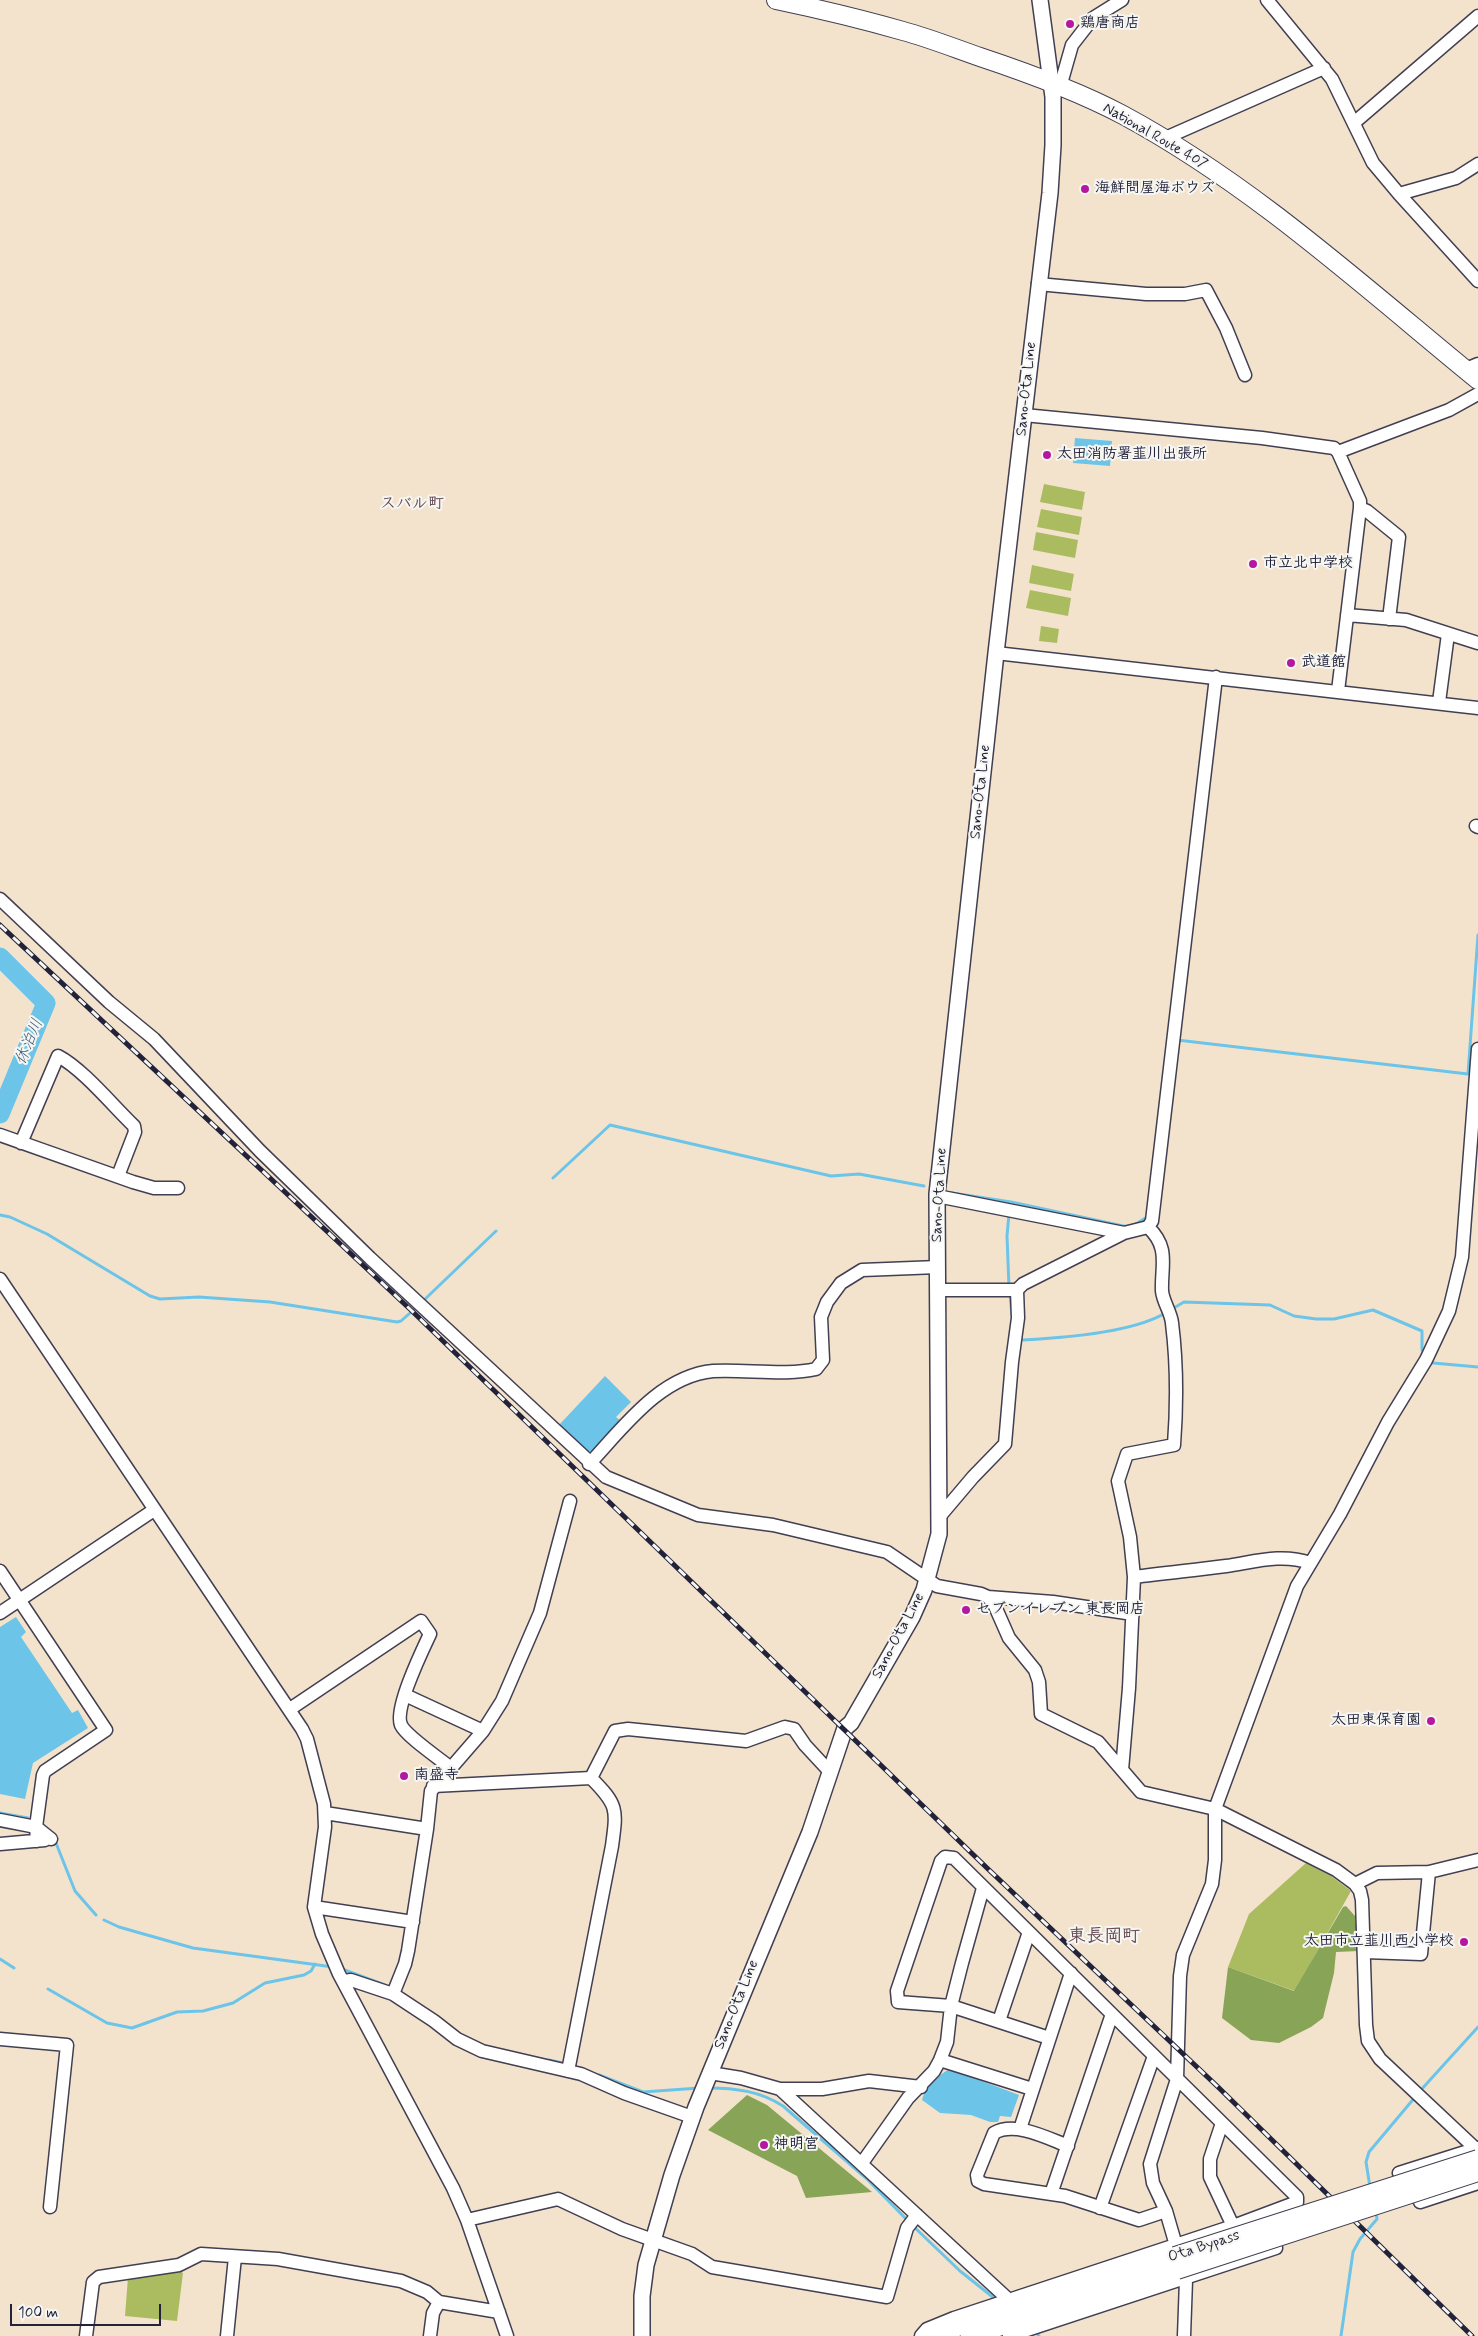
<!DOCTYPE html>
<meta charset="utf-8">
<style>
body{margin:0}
#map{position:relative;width:1478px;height:2336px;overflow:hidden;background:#f3e3cd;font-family:Mynerve,sans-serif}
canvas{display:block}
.scale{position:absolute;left:10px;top:2304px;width:151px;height:22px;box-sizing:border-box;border:2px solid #22223b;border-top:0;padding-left:6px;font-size:15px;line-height:18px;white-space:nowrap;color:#22223b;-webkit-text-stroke:4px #f6f6f2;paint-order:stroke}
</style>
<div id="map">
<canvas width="1478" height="2336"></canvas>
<div class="scale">100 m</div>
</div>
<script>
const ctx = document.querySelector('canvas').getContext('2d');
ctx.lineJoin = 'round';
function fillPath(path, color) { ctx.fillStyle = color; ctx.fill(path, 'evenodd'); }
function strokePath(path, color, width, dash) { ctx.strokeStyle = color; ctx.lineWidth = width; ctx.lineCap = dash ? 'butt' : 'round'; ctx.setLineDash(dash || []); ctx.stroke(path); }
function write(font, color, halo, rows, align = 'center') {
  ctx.font = font + ' Mynerve,"Klee One",sans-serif'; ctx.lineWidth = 4; ctx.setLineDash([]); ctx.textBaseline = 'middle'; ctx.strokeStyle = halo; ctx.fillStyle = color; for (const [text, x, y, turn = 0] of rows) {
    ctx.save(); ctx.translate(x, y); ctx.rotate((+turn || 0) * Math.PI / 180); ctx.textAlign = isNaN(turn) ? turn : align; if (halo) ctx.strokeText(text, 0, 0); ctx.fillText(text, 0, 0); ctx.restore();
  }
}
fillPath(new Path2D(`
 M1044 484 1085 492 1082 510 1040 502Z
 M1041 509 1082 517 1079 535 1037 527Z
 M1036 532 1078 540 1075 558 1033 550Z
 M1032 565 1074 574 1071 591 1029 583Z
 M1030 590 1071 598 1068 616 1026 608Z
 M1041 626 1059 629 1057 643 1039 641Z
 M1306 1863 1331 1876 1351 1891 1295 1991 1228 1967 1249 1914Z
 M178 2270 183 2273 177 2321 125 2316 128 2277Z`), '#abbc60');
fillPath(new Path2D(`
 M1346 1906 1355 1916 1359 1951 1336 1952 1334 1973 1323 2018 1311 2027 1279 2043 1251 2040 1222 2018 1228 1967 1294 1991 1343 1907Z
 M747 2095 767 2105 872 2192 806 2198 797 2176 708 2130Z`), '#88a456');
fillPath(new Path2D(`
 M1075 438 1112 441 1110 466 1073 463Z
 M605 1376 631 1402 616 1417 621 1421 592 1451H586L559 1425Z
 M16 1617 26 1632 21 1637 72 1713 78 1710 88 1728 33 1763 25 1799 0 1794V1627Z
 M950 2069 1019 2095 1011 2117 1000 2116 998 2122H990L971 2115 940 2113 922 2100C925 2088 939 2074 950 2069Z`), '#6cc4e9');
strokePath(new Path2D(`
 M1177 1040 1468 1074 1478 935
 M553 1178 610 1125 831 1176 859 1174 924 1186
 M952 1193 1011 1202 1128 1227
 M1009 1214 1007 1236 1009 1287
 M0 1215 10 1217 47 1234 150 1296 160 1299 199 1297 270 1302 397 1322 401 1321 418 1306
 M1136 1224 1147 1217
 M1010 1294 1012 1315
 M422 1302 496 1231
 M1172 1309 1184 1302 1270 1305 1294 1316 1316 1319H1334L1373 1310 1422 1331V1350L1424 1353
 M1023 1340C1062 1338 1134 1333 1167 1312
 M1433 1363 1478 1367
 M0 1813 28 1818
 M54 1838 75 1891 96 1915
 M104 1920 119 1927 193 1948 333 1967
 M0 1959 14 1968
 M342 1969 385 1985
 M48 1989 107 2023 132 2028 177 2012 203 2011 233 2003 265 1983 304 1975 311 1971 315 1964
 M549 2060 567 2064
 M599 2075 643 2092 699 2088
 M708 2088C735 2088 760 2091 783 2106L867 2179 908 2221
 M1420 2091 1478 2027
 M1370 2187 1366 2162 1369 2152 1416 2096
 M912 2225 960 2271 994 2298
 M1038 2335 1039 2336
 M1341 2336 1353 2252 1360 2239 1377 2219 1376 2212`), '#6cc4e9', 3);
strokePath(new Path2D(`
 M0 957 46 1003 0 1114`), '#6cc4e9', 19);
const minor = new Path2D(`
 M1267 0 1332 79 1373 163 1399 194 1478 281
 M1060 87 1072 45 1093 18 1122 0
 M1355 122 1478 16
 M1163 139 1324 68
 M1399 194 1456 178 1478 164
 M1038 284 1146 294H1185L1206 290 1226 328 1245 375
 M1466 369 1478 364
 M1024 415 1262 438 1334 448 1338 452 1360 501V508L1338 691
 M1338 452 1449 410 1478 394
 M1360 508 1367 511 1399 537 1389 619
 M1347 615 1406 620 1478 643
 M996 653 1478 708
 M1439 702 1448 634
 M1476 826 1478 827
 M0 899 109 1002 154 1039 260 1151 370 1258 606 1477 698 1515 773 1525 887 1552 937 1586 981 1594 988 1597 1053 1602 1133 1614
 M0 1135 133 1182 154 1188H178
 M21 1143 58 1056C83 1069 113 1106 134 1126L135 1132 118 1176
 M937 1196 1124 1233
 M0 1279 302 1729 307 1739 324 1804 325 1827 314 1907 322 1934 339 1974 453 2188 467 2220 507 2336
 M938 1290H1017
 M589 1464C623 1428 660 1376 713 1371 744 1369 787 1376 816 1369L823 1360 821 1317 827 1302 841 1283 862 1270 938 1267
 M940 1516 973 1477 1005 1444 1012 1362 1018 1318 1017 1290 1023 1284 1124 1233 1148 1227 1152 1221 1216 677
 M0 1571 106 1730 45 1771 43 1775 36 1827 37 1841
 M1134 1577C1164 1573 1195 1570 1226 1566 1254 1562 1282 1553 1310 1563
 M988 1597 994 1604 1009 1638 1035 1670 1039 1682 1041 1714 1098 1742 1141 1792 1215 1809 1336 1870 1355 1884 1360 1891 1362 1900 1366 2025 1368 2041 1380 2059 1478 2151
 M0 1613 154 1510
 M405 1695 483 1731
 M290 1709 421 1621 430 1634C422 1651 394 1709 401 1725 406 1736 440 1759 451 1768
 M1122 1770 1129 1688 1134 1577 1130 1537 1118 1481 1127 1454 1174 1445C1177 1405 1177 1363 1172 1323 1171 1312 1163 1302 1162 1291 1161 1265 1170 1248 1148 1227
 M591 1778 615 1731 628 1729 746 1741 785 1727 794 1729 805 1745 830 1772
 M433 1786 591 1778C618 1805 617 1809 612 1846L568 2071
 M325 1813 427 1829
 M0 1820 36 1827 51 1839
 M0 1844 45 1840
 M1355 1884 1377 1873 1429 1872 1478 1860
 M314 1907 413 1922
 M1365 1952 1421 1954 1429 1872
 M344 1981 351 1980 393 1994 434 2021 457 2039 482 2051 581 2074 624 2093 692 2117
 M393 1994 405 1964 408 1951 427 1829 431 1791 483 1731 502 1701 540 1613 570 1501
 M999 2021 1029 1932
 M0 2039 67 2045 50 2207
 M940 2060 1032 2089
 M710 2073 741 2078 780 2089H822L869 2081 921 2087
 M780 2089 1009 2300
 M1222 2123 1210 2159V2177L1233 2226
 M1020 2129 1071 1973
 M1068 2146C1047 2138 1015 2121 994 2133L977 2175 978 2181 984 2184 1065 2196 1139 2220 1166 2211
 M862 2163 908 2098 934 2071 940 2060 947 2042 951 2006 962 1963 983 1888
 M1399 2173 1478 2148
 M1051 2194 1112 2014
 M1420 2202 1478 2183
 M1100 2208 1154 2056
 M467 2220 558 2199 622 2229 692 2254 712 2267 887 2297 907 2228 917 2215
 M86 2336 93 2282 99 2277 179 2265 201 2254 278 2259 401 2281 427 2292 439 2302 499 2312
 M227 2336 235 2257
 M430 2336 433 2313 439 2302
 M921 2336 927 2329 954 2318 1233 2226 1297 2202V2197L954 1858 945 1857 941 1861 897 1991 898 2002 951 2006 1049 2038
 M1009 2336 1276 2248
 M1184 2336 1186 2280 1166 2211 1153 2183 1150 2164 1177 2079 1180 1976 1183 1955 1212 1884 1215 1860V1809L1297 1586 1340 1514 1388 1422 1426 1360 1449 1311 1462 1257 1478 1049`);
const major = new Path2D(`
 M642 2336V2296L646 2265 672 2175 696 2107 810 1832 845 1728 851 1723 912 1617 924 1590 939 1534 937 1194 996 653 1050 193 1053 145V97L1040 0`);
const highway = new Path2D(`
 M776 0C819 9 861 19 903 31 929 38 954 48 980 57 1028 73 1078 91 1123 115 1253 185 1364 287 1478 380
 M930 2336 1175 2256
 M970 2336 1177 2270`);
strokePath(minor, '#413f51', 15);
strokePath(major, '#413f51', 18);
strokePath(highway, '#413f51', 20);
strokePath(minor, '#fff', 12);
strokePath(major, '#fff', 15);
strokePath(highway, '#fff', 18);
const rail = new Path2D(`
 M0 925 412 1311 987 1868 1217 2086 1472 2336`);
strokePath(rail, '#22223b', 5);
strokePath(rail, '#f6f6f2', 3, [9]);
const highwayBridge = new Path2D(`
 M1175 2256 1478 2159
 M1177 2270 1478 2172`);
strokePath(highwayBridge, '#413f51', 20, []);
strokePath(highwayBridge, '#fff', 18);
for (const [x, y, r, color] of [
 [1070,24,5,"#b5179e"],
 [1085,189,5,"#b5179e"],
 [1047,455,5,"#b5179e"],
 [1253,564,5,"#b5179e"],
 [1291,663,5,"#b5179e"],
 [966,1610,5,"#b5179e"],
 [1431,1721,5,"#b5179e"],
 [404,1776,5,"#b5179e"],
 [1464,1942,5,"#b5179e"],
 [764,2145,5,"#b5179e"]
]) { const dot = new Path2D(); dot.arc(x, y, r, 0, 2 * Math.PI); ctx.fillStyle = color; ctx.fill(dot); strokePath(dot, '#f6f6f2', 2); }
write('bold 15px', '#22223b', '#f6f6f2', [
 ["鶏唐商店",1080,24],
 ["海鮮問屋海ボウズ",1095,189],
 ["太田消防署韮川出張所",1057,455],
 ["市立北中学校",1263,564],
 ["武道館",1301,663],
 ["セブンイレブン 東長岡店",976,1610],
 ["太田東保育園",1421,1721,"right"],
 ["南盛寺",414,1776],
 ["太田市立韮川西小学校",1454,1942,"right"],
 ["神明宮",774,2145]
], 'left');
write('15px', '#22223b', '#f6f6f2', [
 ["National Route 407",1155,137,30],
 ["Sano-Ota Line",1027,389,-84],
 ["Sano-Ota Line",981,792,-84],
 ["Sano-Ota Line",940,1195,-87],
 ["Sano-Ota Line",899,1636,-62],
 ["Sano-Ota Line",737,2005,-68],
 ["Ota Bypass",1204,2247,-18]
]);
write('bold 16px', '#674a52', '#f6f6f2', [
 ["スバル町",412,505]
]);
write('italic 16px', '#3c5b78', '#f6f6f2', [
 ["休泊川",30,1042,-67]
]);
write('bold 18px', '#674a52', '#f6f6f2', [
 ["東長岡町",1104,1937]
]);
</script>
